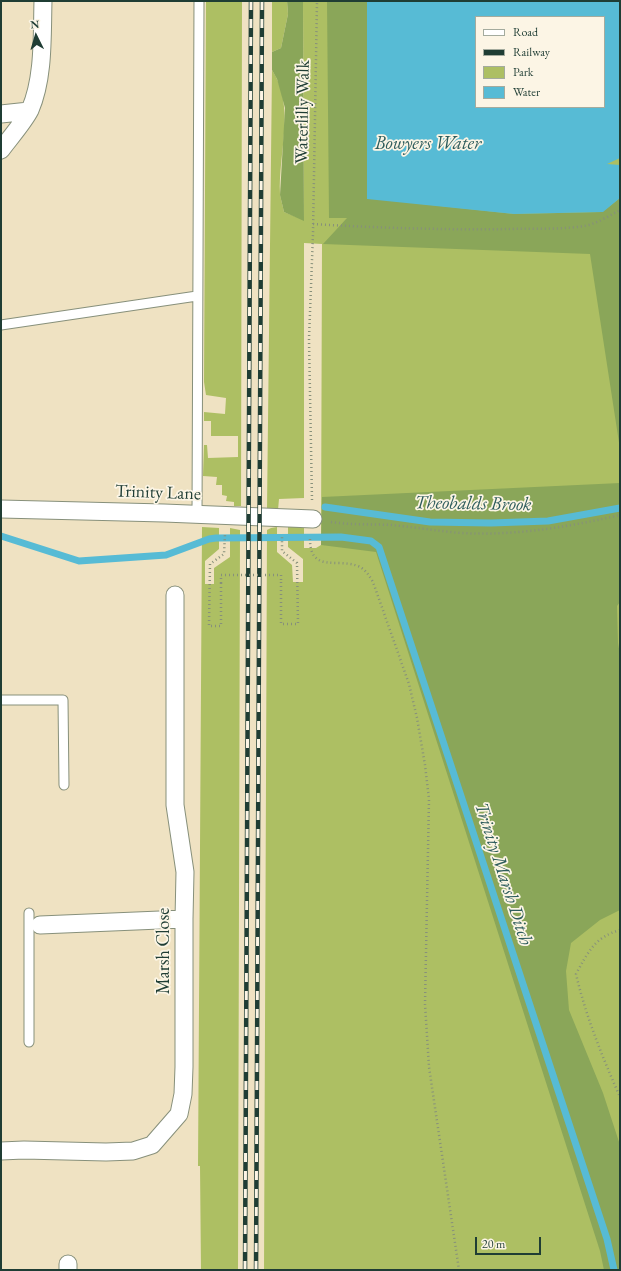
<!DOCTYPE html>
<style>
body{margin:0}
#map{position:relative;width:621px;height:1271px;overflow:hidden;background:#efe2c2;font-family:"EB Garamond",serif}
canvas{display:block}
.frame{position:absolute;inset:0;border:2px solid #1f3d34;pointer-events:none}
.legend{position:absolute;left:475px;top:16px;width:130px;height:92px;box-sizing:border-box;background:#fcf5e5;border:1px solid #a4ab9e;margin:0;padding:5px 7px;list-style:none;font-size:12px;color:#1f3d34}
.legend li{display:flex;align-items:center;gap:8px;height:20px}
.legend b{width:20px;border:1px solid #a4ab9e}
.north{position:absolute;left:16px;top:16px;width:40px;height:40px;-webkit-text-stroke:3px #fcf5e5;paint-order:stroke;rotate:355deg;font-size:11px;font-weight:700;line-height:16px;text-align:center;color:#1f3d34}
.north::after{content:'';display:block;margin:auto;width:14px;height:18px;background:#1f3d34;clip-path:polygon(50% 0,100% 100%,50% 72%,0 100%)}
.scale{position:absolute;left:475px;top:1237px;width:66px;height:18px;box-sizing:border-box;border:2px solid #1f3d34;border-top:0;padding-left:5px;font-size:12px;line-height:14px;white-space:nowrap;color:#1f3d34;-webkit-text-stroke:3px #fcf5e5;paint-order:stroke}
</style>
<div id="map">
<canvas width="621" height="1271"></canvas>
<div class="frame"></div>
<ul class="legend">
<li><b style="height:5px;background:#fff"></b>Road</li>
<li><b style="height:5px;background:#1f3d34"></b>Railway</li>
<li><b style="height:11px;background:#adbf63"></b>Park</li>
<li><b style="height:11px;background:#57bbd5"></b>Water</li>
</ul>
<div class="north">N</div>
<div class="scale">20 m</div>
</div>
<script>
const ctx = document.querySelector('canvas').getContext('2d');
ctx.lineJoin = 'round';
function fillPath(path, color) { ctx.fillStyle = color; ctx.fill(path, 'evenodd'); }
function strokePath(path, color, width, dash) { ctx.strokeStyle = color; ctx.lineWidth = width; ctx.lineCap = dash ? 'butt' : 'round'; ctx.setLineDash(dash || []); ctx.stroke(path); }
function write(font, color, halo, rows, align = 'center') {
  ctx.font = font + ' "EB Garamond",serif'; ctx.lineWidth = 3.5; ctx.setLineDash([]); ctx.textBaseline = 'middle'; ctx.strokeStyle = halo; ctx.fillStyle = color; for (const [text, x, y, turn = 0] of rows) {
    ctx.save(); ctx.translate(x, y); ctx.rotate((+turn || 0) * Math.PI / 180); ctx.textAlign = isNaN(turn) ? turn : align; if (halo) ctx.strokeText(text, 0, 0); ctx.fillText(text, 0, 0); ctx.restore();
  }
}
fillPath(new Path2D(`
 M206 1H242L241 506H234V502L226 501 227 496 222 495V485H216L217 477 203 476 204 445H207L208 458 238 457V436H211V421H204V412L225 414 226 398 206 395 204 382Z
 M272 1H287L288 14 281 48 272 52Z
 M303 1H620V1270H264L267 530 271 528 277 527V552L292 565 293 582H303V559L288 547V527L290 524 304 526V548H316L321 545 322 244 304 243V498L279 499 278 510 267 509 272 70C296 107 278 153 280 194 281 200 283 207 284 212L304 220ZM476 17H604V107H476Z
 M202 527 219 528V549L205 561V584H214V568L230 557V528L240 530 238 1270H201L200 1166H198Z`), '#adbf63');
fillPath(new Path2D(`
 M287 1H303L304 221 284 212 280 195 285 108 277 79 272 70V52L281 48 288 14Z
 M327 1H367V198L514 214 602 212 620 198V449L590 254 323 244 347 218H329Z
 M620 483V602L617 606 618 643 620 654V910L600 920 571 943 566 971 569 1010 603 1093 620 1145V1270H604L600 1251 376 552 321 545 322 497Z`), '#8aa659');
fillPath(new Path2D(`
 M367 1H620V158L607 164 620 165V198L603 212 514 214 367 199ZM476 17H604V107H476Z`), '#57bbd5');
strokePath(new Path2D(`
 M325 507 430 522 491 523 548 521 620 508
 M1 536 79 561 166 555 209 539 216 538 341 537 371 541 379 547 607 1239 614 1270`), '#57bbd5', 7);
const lane = new Path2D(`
 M1 325 197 296
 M197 515 199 1
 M1 700H63L64 785
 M29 1042V913`);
const street = new Path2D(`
 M1 114 29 111
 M1 150C9 139 24 122 30 110 44 78 42 36 43 1
 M1 509 164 513 313 519
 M40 925 184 919
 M1 1151 24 1150 106 1152 133 1151 152 1145 179 1114 183 1094 184 1067V919L185 872 175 805V595
 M68 1264V1270`);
strokePath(lane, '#87907b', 11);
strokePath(street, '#87907b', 19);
strokePath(new Path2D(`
 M313 224C379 228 445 230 511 229 535 228 560 230 584 226 596 224 609 216 620 210
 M312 500 309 339 313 234 317 1
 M331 522C351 525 371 524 391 525 414 527 437 531 461 533 515 536 568 527 620 515
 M310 539C310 573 337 558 358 566 365 569 369 575 373 582L409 684 417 718 425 765 429 799 425 1004 429 1067 459 1270
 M281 582V624H298L297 563 282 551V537
 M221 583V626H209L210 564 224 554 225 534
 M620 930C595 937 588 952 576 974 586 1017 602 1056 620 1097`), '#87907b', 2.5, [1, 3]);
strokePath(lane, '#fff', 9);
strokePath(street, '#fff', 17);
const rail = new Path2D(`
 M245 1270 251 1
 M256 1270 262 1`);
strokePath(rail, '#1f3d34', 4.5);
strokePath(rail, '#fcf5e5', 3, [9]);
strokePath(new Path2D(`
 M221 583V575H281V582`), '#87907b', 2.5, [1, 3]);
write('18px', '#1f3d34', '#fcf5e5', [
 ["Waterlilly Walk",303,112,-89],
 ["Trinity Lane",158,493,2],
 ["Marsh Close",164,951,-90]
]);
write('italic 19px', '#2d5c5c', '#fcf5e5', [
 ["Bowyers Water",428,144],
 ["Theobalds Brook",473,504,1],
 ["Trinity Marsh Ditch",503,874,72]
]);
</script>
